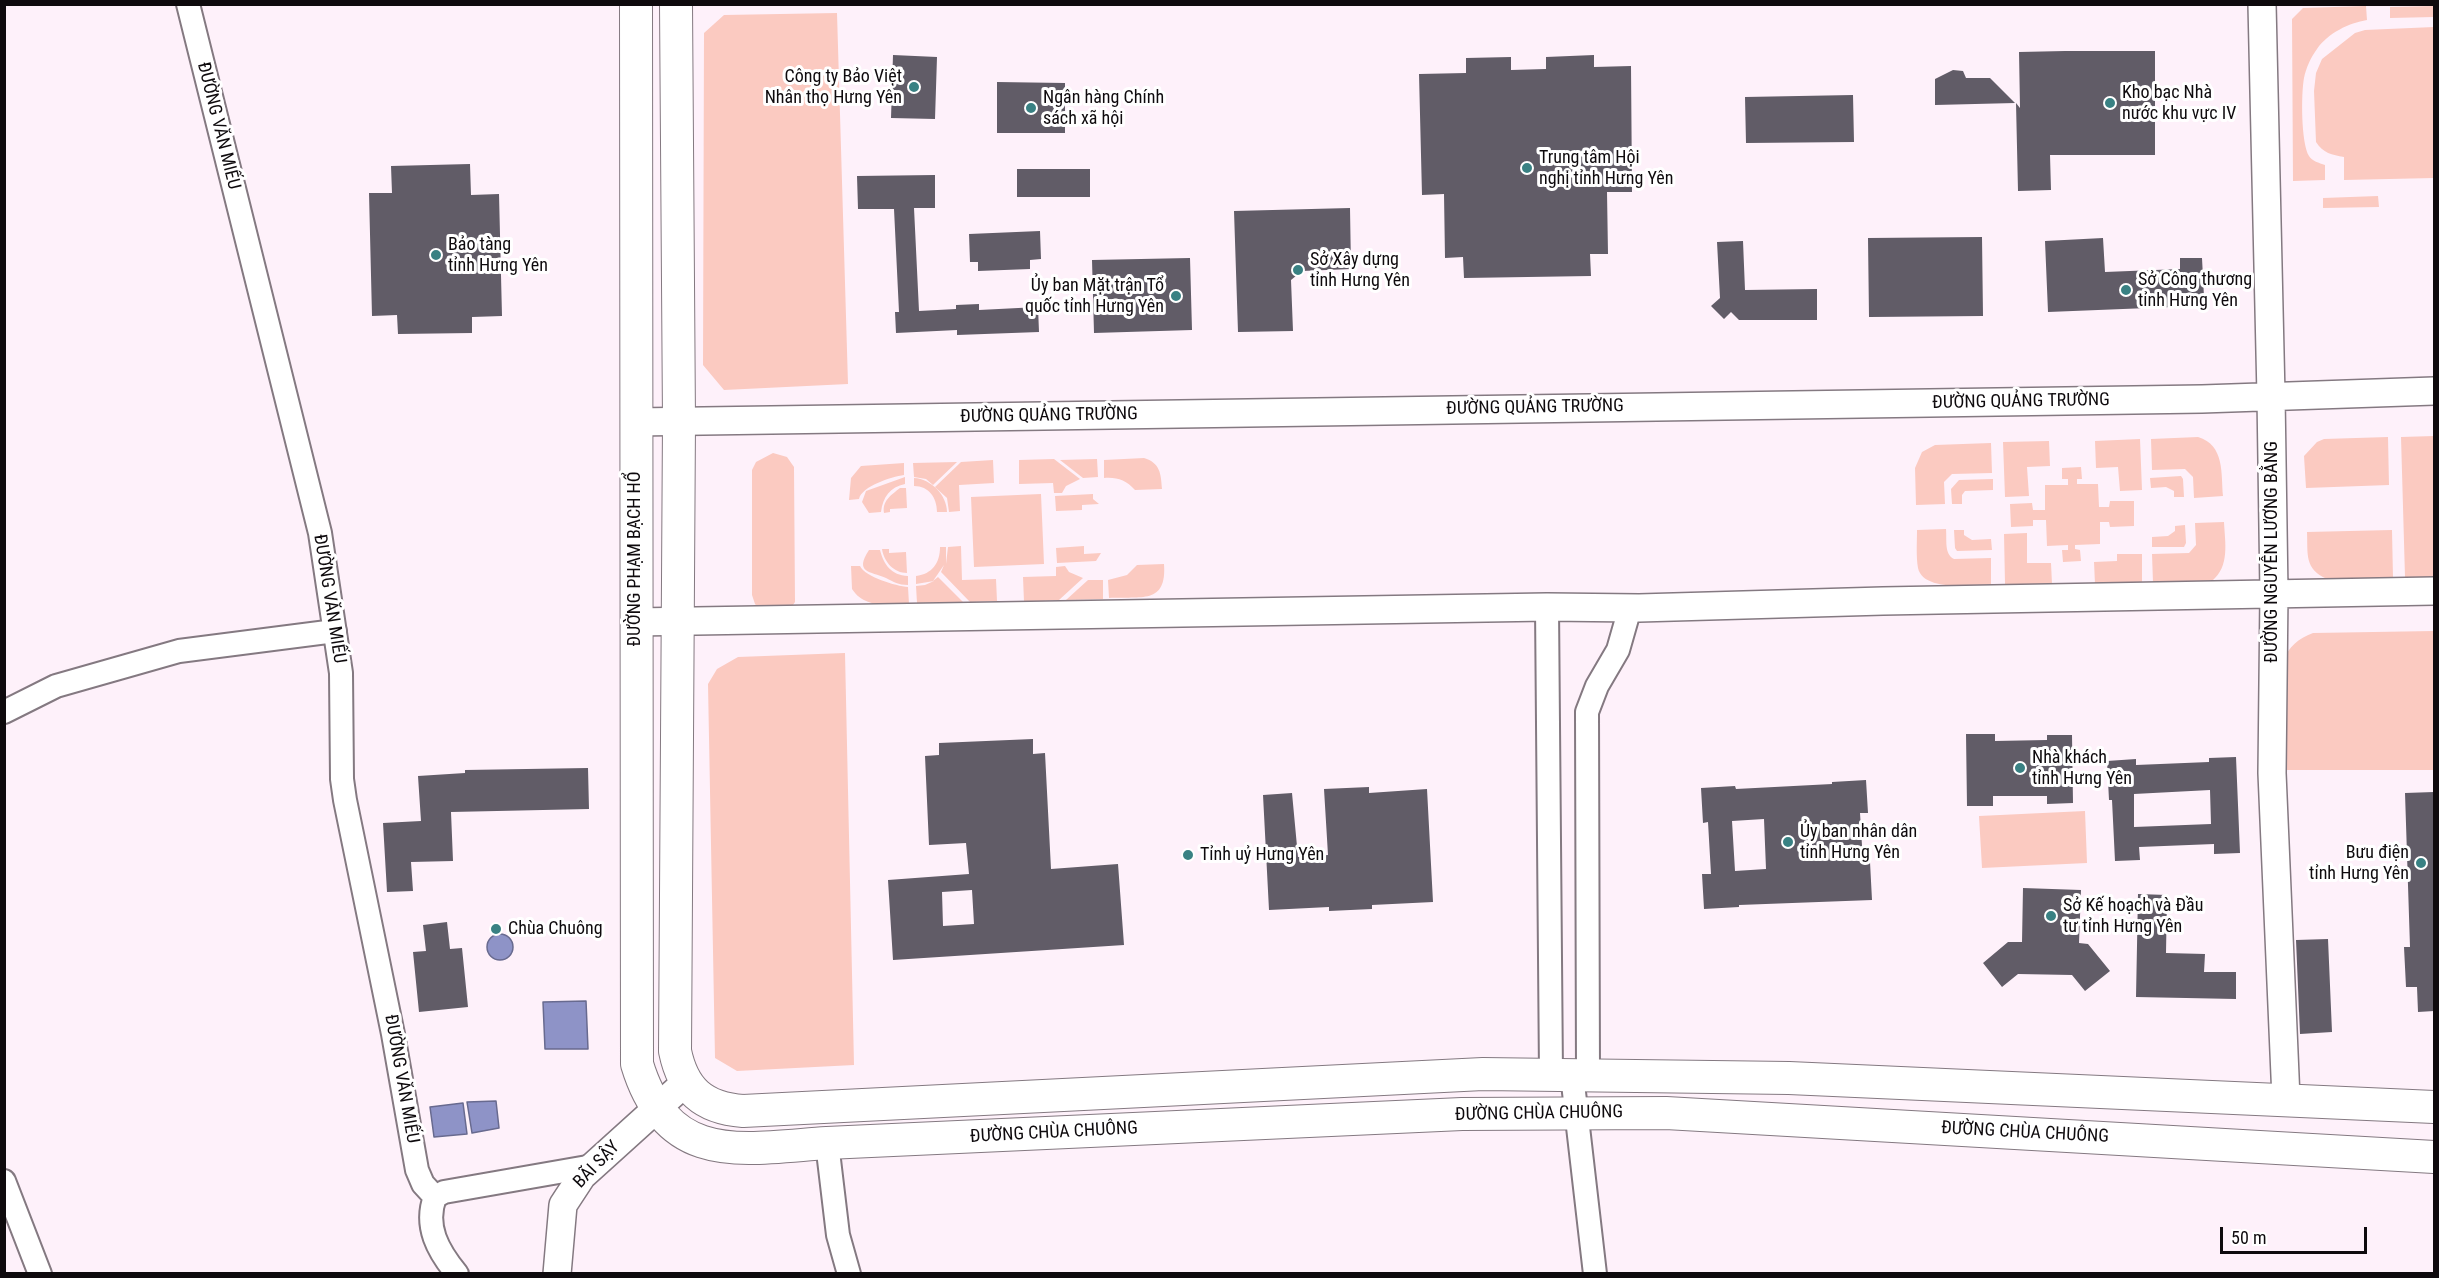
<!DOCTYPE html>
<meta charset="utf-8">
<style>
body{margin:0}
#map{position:relative;width:2439px;height:1278px;overflow:hidden;background:#fef1fa;font-family:"Roboto Condensed",sans-serif}
canvas{display:block}
.frame{position:absolute;inset:0;border:6px solid #0e0a0d;pointer-events:none}
.scale{position:absolute;left:2220px;top:1227px;width:147px;height:27px;box-sizing:border-box;border:3px solid #0e0a0d;border-top:0;padding-left:8px;font-size:18px;line-height:21px;white-space:nowrap;color:#0e0a0d;-webkit-text-stroke:4px #fff;paint-order:stroke}
</style>
<div id="map">
<canvas width="2439" height="1278"></canvas>
<div class="frame"></div>
<div class="scale">50 m</div>
</div>
<script>
const ctx = document.querySelector('canvas').getContext('2d');
ctx.lineJoin = 'round';
function fillPath(path, color) { ctx.fillStyle = color; ctx.fill(path, 'evenodd'); }
function strokePath(path, color, width, dash) { ctx.strokeStyle = color; ctx.lineWidth = width; ctx.lineCap = dash ? 'butt' : 'round'; ctx.setLineDash(dash || []); ctx.stroke(path); }
function write(font, color, halo, rows, align = 'center') {
  ctx.font = font + ' "Roboto Condensed",sans-serif'; ctx.lineWidth = 6; ctx.setLineDash([]); ctx.textBaseline = 'middle'; ctx.strokeStyle = halo; ctx.fillStyle = color; for (const [text, x, y, turn = 0] of rows) {
    ctx.save(); ctx.translate(x, y); ctx.rotate((+turn || 0) * Math.PI / 180); ctx.textAlign = isNaN(turn) ? turn : align; if (halo) ctx.strokeText(text, 0, 0); ctx.fillText(text, 0, 0); ctx.restore();
  }
}
fillPath(new Path2D(`
 M2366 6 2367 20C2349 23 2328 33 2317 49 2311 57 2306 68 2304 78 2301 94 2301 143 2309 156 2312 161 2319 163 2325 165V180L2293 181 2292 19 2303 8Z
 M2434 6V17L2390 18V7Z
 M837 13 848 384 724 390 703 365 704 33 724 15Z
 M2434 27V178L2344 180V157C2332 155 2323 153 2316 142L2314 91 2316 73 2322 59 2355 33 2365 30Z
 M2378 196 2379 207 2323 208V198Z
 M2434 436V577H2405L2401 437Z
 M2198 437C2225 445 2221 474 2223 496L2194 498 2193 477 2185 469 2152 470 2151 439Z
 M2388 437 2389 485 2306 488 2304 456 2317 442 2324 439Z
 M2140 439 2142 490 2120 491 2118 467 2096 468 2095 441Z
 M2049 441 2050 466 2027 467 2029 496 2005 497 2003 442Z
 M1991 443 1992 473 1952 474 1944 482 1945 504 1916 505 1915 468 1922 452 1935 445Z
 M773 453 787 457 794 467 795 602 791 608 760 610 755 604 752 595V470L756 462Z
 M1144 458C1160 463 1161 473 1162 489L1135 490C1126 480 1117 477 1104 478V460Z
 M1054 459 1080 479 1066 486 1062 493H1054L1053 483 1019 484V460Z
 M1097 459 1098 477 1083 478 1060 460Z
 M993 460 994 483 959 485 960 511 949 512 947 498 935 487 961 462Z
 M957 462 933 485 926 479 914 477 913 463Z
 M904 463V475C891 477 862 486 859 499L849 500 851 478 861 466Z
 M2081 467 2082 479H2077V484H2098L2099 507H2109L2110 501H2134V526L2110 527 2109 522H2100V544L2075 545V549L2080 550 2081 561 2063 562 2062 550H2068V545L2047 546 2046 520H2033V526L2011 527 2010 504 2032 503 2033 510H2045V485H2068V479H2062V468Z
 M2181 476 2183 479 2184 497H2174V491L2166 487 2151 488 2150 478Z
 M905 477V484C890 487 883 497 881 512L869 513 862 502 866 491Z
 M914 478C931 479 947 495 947 512H937C937 498 929 486 914 486Z
 M1993 479V490L1965 491 1962 495V504H1952L1951 489 1959 480Z
 M900 488H906L907 508 890 509V512L884 513C882 501 891 495 900 488Z
 M1041 494 1044 564 974 567 971 497Z
 M1093 494V499L1099 504 1082 505V510L1056 511 1055 496Z
 M2224 522C2225 543 2230 566 2212 581L2153 583 2152 554 2189 553 2196 545 2195 523Z
 M2185 525 2186 543 2184 547H2152V537L2168 536 2175 531V526Z
 M1946 529C1947 540 1944 554 1954 559L1991 558V585C1974 585 1923 592 1918 568 1916 556 1917 542 1917 530Z
 M1954 530H1964V535L1972 540 1991 539 1992 550 1957 551 1955 548Z
 M2392 530 2393 578 2327 579C2304 569 2308 554 2307 532Z
 M2027 533V563H2051L2052 584H2005L2004 534Z
 M961 546 962 580 996 579 997 601 970 602 941 572 944 565 933 581 938 577 963 602 917 603 916 586 925 585 934 581 916 584V576C932 574 940 563 940 547H946V564L948 547Z
 M1084 546V554L1101 553 1096 561 1057 563 1056 548Z
 M882 549H889V553L906 552 907 573C894 573 884 562 882 549Z
 M869 550H880C884 565 891 575 908 576V585C898 585 894 582 886 578 870 571 854 573 869 550Z
 M2117 554H2142V583L2095 584 2094 562 2117 561Z
 M1164 564C1167 605 1141 596 1109 598L1108 580 1127 575 1137 565Z
 M851 566H860C865 577 896 586 908 587L909 604C888 604 865 609 852 589Z
 M1065 566 1069 572 1083 578 1059 600 1024 602 1023 577 1056 576V567Z
 M1088 580H1103V599L1066 600Z
 M2434 631V770H2286L2283 661C2289 646 2298 639 2313 633Z
 M845 653 854 1065 737 1071 715 1058 708 684 717 669 738 657Z
 M2085 811 2087 863 1982 868 1979 816Z`), '#fbcac1');
const water = new Path2D(`
 M487 947a13 13 0 1 1 26 0a13 13 0 1 1-26 0Z
 M586 1001 588 1049H545L543 1002Z
 M496 1101 499 1128 472 1133 467 1102Z
 M463 1103 467 1134 434 1137 430 1107Z`);
fillPath(water, '#8e93c7');
strokePath(water, '#686a8f', 1.5);
fillPath(new Path2D(`
 M2065 51H2155V155H2050L2051 190 2018 191 2016 103 2020 108 2019 52Z
 M893 55 937 57 935 119 891 118Z
 M1594 55V67L1631 66 1632 192H1607L1608 254H1590L1591 276 1464 278 1463 257 1445 258 1444 194 1422 195 1419 74 1466 73V58L1511 57V70L1546 69V57Z
 M1953 70 1963 71 1966 78H1990L2015 103 1935 105V79Z
 M997 82 1065 83V133H997Z
 M1853 95 1854 142 1746 143 1745 97Z
 M470 164 471 195 499 194 502 316 472 317V333L398 334 397 315 372 316 369 193H392L391 166Z
 M1017 169H1090V197H1017Z
 M935 175V208H914L919 311 956 309V305L979 304V310L1038 307 1039 332 957 335V330L896 333 895 312H899L894 209H858L857 176Z
 M1350 208 1351 269 1302 271 1291 280 1293 331 1238 332 1234 211Z
 M1040 231 1041 259 1030 260V269L978 271V262H970L969 234Z
 M1982 237 1983 316 1869 317 1868 238Z
 M2103 238 2105 272 2180 269V258H2202L2204 297 2198 306 2048 312 2045 241Z
 M1743 241 1745 290 1817 289V320H1739L1731 312 1724 319 1711 306 1720 298 1717 242Z
 M1190 258 1192 330 1094 333 1092 260Z
 M1966 734H1995V741L2047 740V735H2072L2073 803 2047 804V796H1993V806H1967Z
 M1033 739V754L1045 753 1051 869 1118 864 1124 945 893 960 888 880 969 874 966 843 929 845 925 756 939 755V743ZM972 890 974 924 943 926 942 892Z
 M2236 757 2240 853 2214 854V844L2139 847 2140 860 2115 861 2112 800H2109L2107 761 2136 759V765L2209 762V758ZM2210 790 2211 824 2134 827V794Z
 M588 768 589 809 451 812 453 861 411 862 413 891 387 892 383 823 421 821 418 776 465 773V770Z
 M1866 780 1868 813H1860L1863 862H1870L1872 900 1739 905V907L1704 909 1702 874H1711L1708 822 1703 823 1701 788 1735 786 1736 789 1832 784V782ZM1764 819 1766 869 1735 871 1732 821Z
 M1369 787V793L1427 789 1433 902 1372 905V909L1329 911V907L1269 910 1263 795 1292 793 1298 857 1328 855 1324 789Z
 M2434 792V1011L2418 1012 2417 987H2406L2404 947H2410L2405 793Z
 M2023 888 2081 890 2079 943 2088 944 2110 971 2085 991 2072 975 2018 974 2002 987 1983 963 2008 942H2022Z
 M2138 894 2167 895 2166 953 2205 954 2204 972H2236V999L2136 997Z
 M447 922 450 949 462 948 468 1007 419 1012 413 952 426 951 423 925Z
 M2328 939 2332 1032 2300 1034 2296 940Z`), '#615c67');
const minor = new Path2D(`
 M188 4 320 533 341 673 342 779 345 800 393 1034 417 1170 423 1184 435 1197
 M1547 607 1551 1075
 M4 712 56 686 179 651 335 631
 M1572 1075 1595 1274
 M1588 1075 1587 712 1597 686 1618 650 1630 608
 M827 1143 838 1235 849 1274
 M4 1181 40 1274
 M457 1274C438 1251 424 1226 435 1197L444 1192 593 1166`);
const tertiary = new Path2D(`
 M2262 4 2271 396 2274 593 2272 773 2286 1099
 M635 422 2202 399 2434 391
 M635 622 1547 607 1639 608 1883 601 2434 591
 M557 1274 563 1205 582 1176 686 1082`);
const secondary = new Path2D(`
 M636 4 637 1064C668 1167 742 1149 827 1143L1462 1114 1666 1113 2434 1157
 M676 4 679 422 675 1051C683 1090 703 1108 743 1111L1483 1074 1789 1078 2434 1107`);
strokePath(minor, '#847981', 26);
strokePath(tertiary, '#847981', 30);
strokePath(secondary, '#847981', 34);
strokePath(minor, '#fff', 22);
strokePath(tertiary, '#fff', 27);
strokePath(secondary, '#fff', 32);
for (const [x, y, r, color] of [
 [914,87,6,"#398183"],
 [2110,103,6,"#398183"],
 [1031,108,6,"#398183"],
 [1527,168,6,"#398183"],
 [436,255,6,"#398183"],
 [1298,270,6,"#398183"],
 [2126,290,6,"#398183"],
 [1176,296,6,"#398183"],
 [2020,768,6,"#398183"],
 [1788,842,6,"#398183"],
 [1188,855,6,"#398183"],
 [2421,863,6,"#398183"],
 [2051,916,6,"#398183"],
 [496,929,6,"#398183"]
]) { const dot = new Path2D(); dot.arc(x, y, r, 0, 2 * Math.PI); ctx.fillStyle = color; ctx.fill(dot); strokePath(dot, '#fff', 2); }
write('18px', '#0e0a0d', '#fff', [
 ["Công ty Bảo Việt",902,77,"right"],
 ["Nhân thọ Hưng Yên",902,98,"right"],
 ["Kho bạc Nhà",2122,93],
 ["nước khu vực IV",2122,114],
 ["Ngân hàng Chính",1043,98],
 ["sách xã hội",1043,119],
 ["Trung tâm Hội",1539,158],
 ["nghị tỉnh Hưng Yên",1539,179],
 ["Bảo tàng",448,245],
 ["tỉnh Hưng Yên",448,266],
 ["Sở Xây dựng",1310,260],
 ["tỉnh Hưng Yên",1310,281],
 ["Sở Công thương",2138,280],
 ["tỉnh Hưng Yên",2138,301],
 ["Ủy ban Mặt trận Tổ",1164,286,"right"],
 ["quốc tỉnh Hưng Yên",1164,307,"right"],
 ["Nhà khách",2032,758],
 ["tỉnh Hưng Yên",2032,779],
 ["Ủy ban nhân dân",1800,832],
 ["tỉnh Hưng Yên",1800,853],
 ["Bưu điện",2409,853,"right"],
 ["tỉnh Hưng Yên",2409,874,"right"],
 ["Tỉnh uỷ Hưng Yên",1200,855],
 ["Sở Kế hoạch và Đầu",2063,906],
 ["tư tỉnh Hưng Yên",2063,927],
 ["Chùa Chuông",508,929]
], 'left');
write('18px', '#0e0a0d', '#fff', [
 ["ĐƯỜNG VĂN MIẾU",218,126,76],
 ["ĐƯỜNG QUẢNG TRƯỜNG",2021,402,-1],
 ["ĐƯỜNG QUẢNG TRƯỜNG",1535,408,-1],
 ["ĐƯỜNG QUẢNG TRƯỜNG",1049,416,-1],
 ["ĐƯỜNG NGUYỄN LƯƠNG BẰNG",2272,552,-90],
 ["ĐƯỜNG PHẠM BẠCH HỔ",635,559,-90],
 ["ĐƯỜNG VĂN MIẾU",329,599,81],
 ["ĐƯỜNG VĂN MIẾU",401,1079,80],
 ["ĐƯỜNG CHÙA CHUÔNG",1539,1114,-1],
 ["ĐƯỜNG CHÙA CHUÔNG",1054,1133,-3],
 ["ĐƯỜNG CHÙA CHUÔNG",2025,1133,3],
 ["BÃI SẬY",597,1165,-46]
]);
</script>
